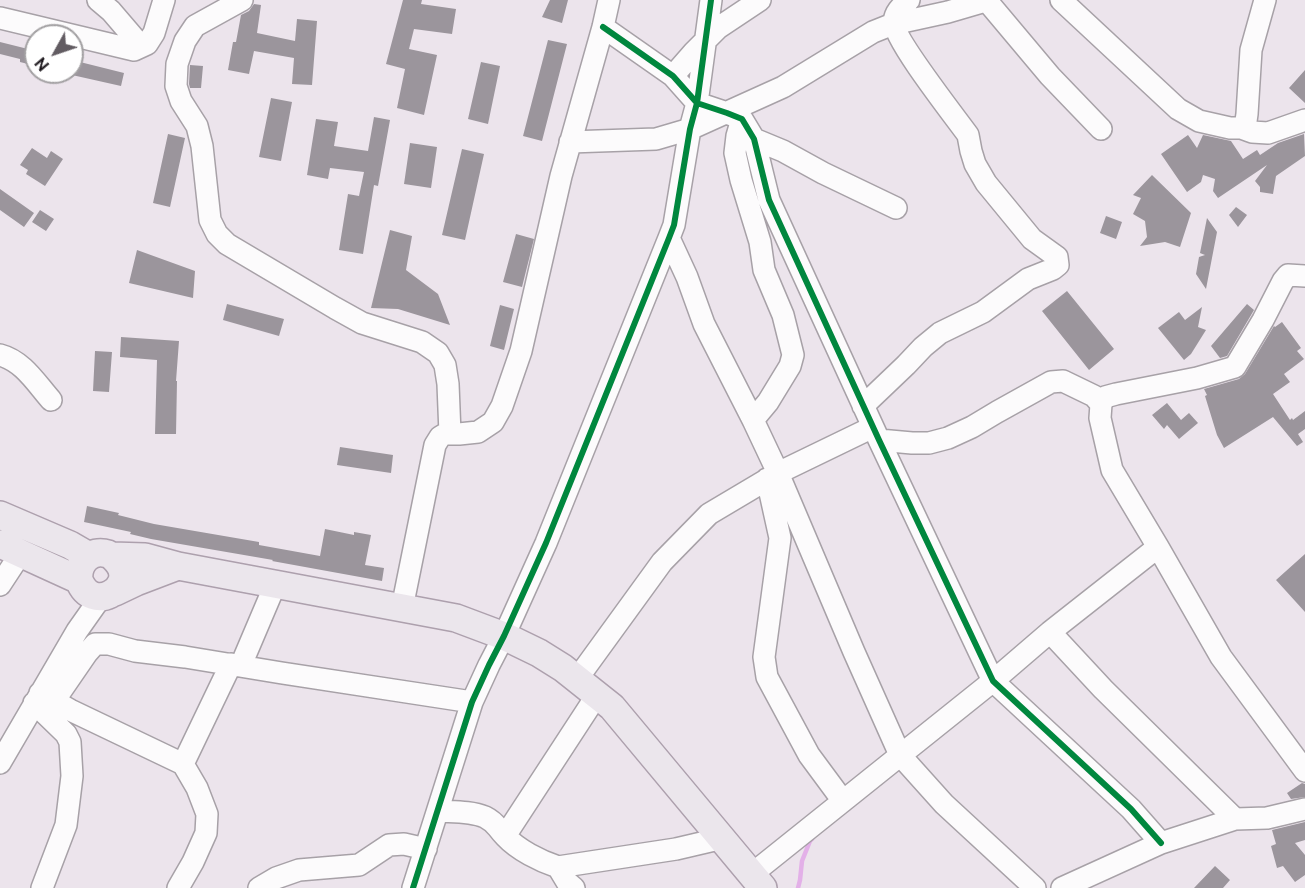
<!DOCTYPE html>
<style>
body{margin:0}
#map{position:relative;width:1305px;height:888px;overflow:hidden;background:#ece4ec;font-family:Ubuntu,sans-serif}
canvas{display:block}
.north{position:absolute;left:24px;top:24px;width:60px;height:60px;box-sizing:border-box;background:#fff;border:2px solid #a2a0a2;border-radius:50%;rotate:230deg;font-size:16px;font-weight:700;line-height:24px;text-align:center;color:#171217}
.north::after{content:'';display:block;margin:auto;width:21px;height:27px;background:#625c62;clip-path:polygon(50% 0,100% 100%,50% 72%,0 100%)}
</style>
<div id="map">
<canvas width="1305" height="888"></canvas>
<div class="north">N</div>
</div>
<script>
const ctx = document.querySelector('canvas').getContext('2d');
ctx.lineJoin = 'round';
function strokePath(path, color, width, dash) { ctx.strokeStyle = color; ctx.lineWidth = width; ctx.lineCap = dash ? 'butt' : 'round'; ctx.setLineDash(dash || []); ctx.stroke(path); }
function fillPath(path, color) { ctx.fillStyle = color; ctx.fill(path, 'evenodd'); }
strokePath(new Path2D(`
 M798 888 800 880 802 861 810 841 812 839`), '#e3b0e8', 4.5);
fillPath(new Path2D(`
 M403 0H422L421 4 456 9 452 34 414 29 409 49 437 55 424 115 397 108 405 69 386 64Z
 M550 0H568L562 23 542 17Z
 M254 4 261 5 257 33 295 41 297 19 317 21 312 85 292 84 294 58 254 51 249 74 228 70 233 42H236L241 15 249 11Z
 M548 40 567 44 542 141 523 136Z
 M0 42 36 51V66L20 62V59L0 54Z
 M72 60 124 73 121 86 72 75Z
 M481 62 500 66 488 124 468 119Z
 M190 65 203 66 201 88H190L189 84Z
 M1305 70V103L1289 88Z
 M271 98 292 102 281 161 259 157Z
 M374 117 390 120 378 186 374 185 363 254 339 250 348 194 359 196 364 172 330 168 328 179 307 175 316 119 338 122 334 146 368 151Z
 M168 134 185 138 170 207 153 203Z
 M1304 134 1305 156 1276 176 1273 194 1260 192V187L1255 181 1267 165 1218 198 1213 191 1215 179 1203 175 1201 182 1187 192 1161 154 1188 135 1197 148 1203 135 1231 141 1243 159 1257 150 1260 155 1278 143Z
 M410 143 437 147 431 188 404 184Z
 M32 148 47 158 51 151 63 159 45 186 26 174 28 170 20 165Z
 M462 149 484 154 465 240 442 235Z
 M1152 175 1191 213 1180 247 1165 242 1140 246 1147 237 1145 221 1133 214 1141 198 1133 195Z
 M0 189 34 213 24 227 0 210Z
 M1236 207 1247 215 1238 227 1229 215Z
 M40 210 54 219 46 231 32 222Z
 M1106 216 1122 222 1116 239 1100 233Z
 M1207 218 1217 232 1206 289 1196 274 1199 257 1205 255 1200 253Z
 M390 230 412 236 406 270 438 294 450 325 398 309 371 308Z
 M516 234 534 239 522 287 503 282Z
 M137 250 195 271 193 298 129 283Z
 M1067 291 1114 349 1089 370 1042 311Z
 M227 304 284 319 279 336 223 320Z
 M1247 304 1254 310 1227 356 1220 358 1211 346Z
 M500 305 514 309 504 350 490 346Z
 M1202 307 1198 327 1206 330 1191 354 1184 360 1158 328 1179 312 1185 320Z
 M1282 322 1301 348 1297 351 1304 359 1284 374 1290 382 1273 394 1290 420 1292 418 1293 420 1305 411V429L1298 434 1303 442 1297 446 1273 417 1224 448 1217 435 1205 396 1207 395 1204 389 1239 379 1245 374 1274 326 1275 327Z
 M121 337 179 341 176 381H177L176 434H155L157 360 120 357Z
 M95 351 112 352 109 392 93 391Z
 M1167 403 1181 420 1189 413 1198 423 1179 439 1167 425 1164 429 1152 415Z
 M340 447 393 455 391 473 337 465Z
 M87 506 119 513 118 515 154 524 259 542V545L320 556 325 529 354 535V532L371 535 365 565 384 568 382 581 272 561 273 560 151 539 130 534 131 532 84 522Z
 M1305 554V612L1276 580Z
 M1302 783 1305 784V797L1291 799 1287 793Z
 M1305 822V840L1295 843 1305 855V875L1295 882 1283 866 1277 868 1271 846 1276 844 1272 830Z
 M1215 866 1230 880 1223 888H1194Z`), '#9b959c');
const minor = new Path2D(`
 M98 0 111 11 141 46
 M242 0 195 26 185 41 177 64 176 86 181 101 197 126 202 146 210 220 217 234 227 244 335 308 362 323 422 342 438 353 445 365 448 384 450 434
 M1061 0 1178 109 1199 121 1230 128H1241L1252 132 1268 133 1305 120
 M987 1 1050 76 1101 129
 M0 18 134 50 147 44 154 33 164 0
 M603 27 673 76 697 103 727 113 742 119 754 139 769 200 879 440 993 681 1131 809 1161 843
 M673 76 694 52 718 28 760 0
 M742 119 737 136 735 153 741 180 760 242 764 270 783 315 793 355 790 366 768 402 753 420
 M1241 128 1246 121 1247 114 1251 50 1265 0
 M754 139 783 151 823 173 896 208
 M570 142 656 139 690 129 783 87 873 32 893 24 948 12 989 0
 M669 238 687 277 704 324 753 420 778 473 854 652 900 755 944 804 1035 888
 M1305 276 1288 275 1283 281 1263 320 1235 367 1197 378 1116 394 1105 397 1101 404 1100 418 1112 470 1158 547 1221 657 1305 771
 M0 355C23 361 36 383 51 400
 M863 406 906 365 923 347 940 333 983 312 1028 279 1053 269 1058 265 1057 257 1032 239 986 183 975 164 971 151 968 135C955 117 893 38 894 22 895 11 902 6 909 0
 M879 440 912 443H929L948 438 972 427 997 412 1051 382 1063 381 1094 396 1101 404
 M767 479 780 538 764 657 767 677 809 755 843 801
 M0 585 21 553
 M402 608 435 445 440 437 445 434H459L478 432 493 422 502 406 521 351 561 176 603 27 609 0
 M1050 632 1103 689 1235 819
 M241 665 275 585
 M577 679 662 562 709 514 778 473 873 427
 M40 693 70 710 183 764 197 788 207 814 206 833 193 862 178 888
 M54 701 87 653 95 644H109L135 651 185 657 282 673 472 702
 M34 703 66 734 70 742 72 776 66 825 42 888
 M0 763 77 631 101 597
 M183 764 231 664
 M438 811C452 812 471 811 485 817 497 823 496 827 505 836 518 850 540 861 558 867L676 849 723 838
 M505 836 597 695
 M558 867 567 882 574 888
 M752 874 993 681 1050 632 1158 547
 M259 888 276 878 299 870 359 865 389 845 404 844 426 849
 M413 888 472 702 489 665 504 636 546 543 669 238 674 225 690 129 697 103 711 0
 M1062 888 1161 843 1235 819 1267 818 1305 809`);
const major = new Path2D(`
 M0 515 70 545 89 556
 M0 544 79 580C92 615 136 588 119 564 116 560 113 556 108 554 91 548 77 563 79 580
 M112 556 145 557 178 566 456 618 504 636 539 653 563 668 612 707 763 888
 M115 592 136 582 178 566`);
strokePath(minor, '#a7a1a7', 24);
strokePath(major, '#ada0ad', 30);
strokePath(minor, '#fcfbfc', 21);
strokePath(major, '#ebe6ec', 27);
strokePath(new Path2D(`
 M603 27 673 76 697 103 727 113 742 119 754 139 769 200 879 440 993 681 1131 809 1161 843
 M413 888 472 702 489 665 504 636 546 543 669 238 674 225 690 129 697 103 711 0`), '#00873e', 6);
</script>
